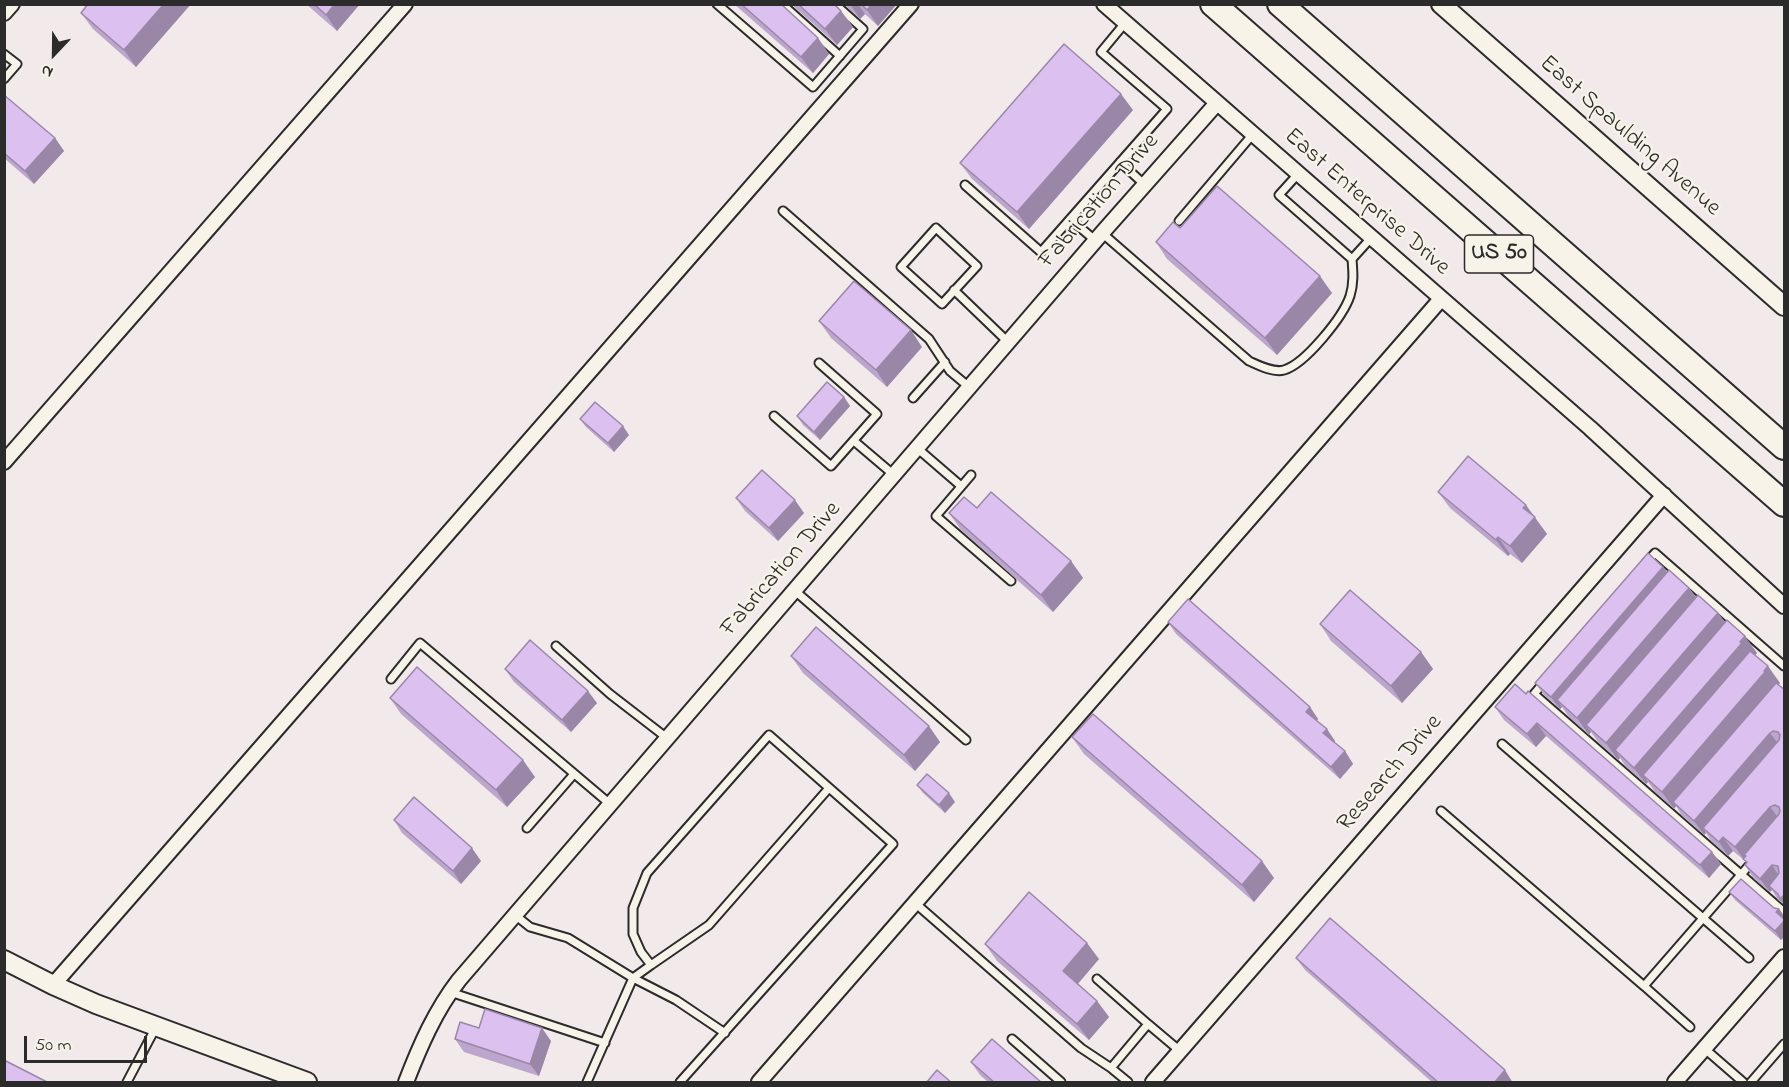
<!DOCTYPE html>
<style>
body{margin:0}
#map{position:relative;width:1789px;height:1087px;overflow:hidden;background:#f2e9ea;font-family:"Indie Flower",sans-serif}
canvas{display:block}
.frame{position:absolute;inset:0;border:6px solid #2b2b2b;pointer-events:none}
.north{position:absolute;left:24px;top:24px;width:60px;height:60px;-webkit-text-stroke:4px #f7f3e8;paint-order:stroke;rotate:202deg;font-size:16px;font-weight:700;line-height:24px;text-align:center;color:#2b2b2b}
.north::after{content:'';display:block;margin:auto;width:21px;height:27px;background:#2b2b2b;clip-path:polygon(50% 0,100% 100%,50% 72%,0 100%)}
.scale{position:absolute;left:24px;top:1036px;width:123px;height:27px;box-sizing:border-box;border:3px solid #2b2b2b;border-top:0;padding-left:8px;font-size:18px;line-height:21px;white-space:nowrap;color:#2b2b2b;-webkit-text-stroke:4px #f7f3e8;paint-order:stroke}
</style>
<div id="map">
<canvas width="1789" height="1087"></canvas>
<div class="frame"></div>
<div class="north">N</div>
<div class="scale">50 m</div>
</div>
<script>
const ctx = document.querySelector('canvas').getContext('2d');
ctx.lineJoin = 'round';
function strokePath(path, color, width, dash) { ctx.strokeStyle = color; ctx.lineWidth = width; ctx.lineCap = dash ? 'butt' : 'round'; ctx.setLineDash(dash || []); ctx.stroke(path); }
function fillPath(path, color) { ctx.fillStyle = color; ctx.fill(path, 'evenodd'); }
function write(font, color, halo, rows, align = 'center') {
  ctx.font = font + ' "Indie Flower",sans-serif'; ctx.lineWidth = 4.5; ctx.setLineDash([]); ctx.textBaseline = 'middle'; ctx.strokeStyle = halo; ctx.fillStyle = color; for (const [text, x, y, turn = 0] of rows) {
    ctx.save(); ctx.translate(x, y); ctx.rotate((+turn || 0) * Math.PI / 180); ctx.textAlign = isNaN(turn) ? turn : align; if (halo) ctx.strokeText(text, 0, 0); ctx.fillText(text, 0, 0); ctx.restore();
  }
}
const lane = new Path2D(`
 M717 4 813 87 863 29 835 4
 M782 4 840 56
 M4 54 17 64 4 79
 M1120 162 1145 185
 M1298 174 1279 195 1352 259
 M965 185 1041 252 1167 109 1101 52 1125 23
 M783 211 929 339 950 371 969 387
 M1070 219 1096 241
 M1179 221 1253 134
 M936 228 977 266 942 304 901 267Z
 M1102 233 1249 361C1258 365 1273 373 1284 370 1305 364 1343 317 1350 296 1354 283 1353 272 1352 259L1371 238
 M954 290 1008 342
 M913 398 945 362
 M774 416 831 466 877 414 819 363
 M854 441 894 475
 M917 448 961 486
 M971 475 936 516 1011 581
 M1646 563 1655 553 1784 666
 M794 590 966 740
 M556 646 610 694 667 738
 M391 679 420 643 610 804
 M1545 681 1534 694 1784 912
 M1502 744 1749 958
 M1441 811 1644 986 1752 862
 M527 828 574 774
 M915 903 1081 1048 1111 1068
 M515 915 530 927 568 938 633 978 587 1082
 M651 965 633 978 676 1000 725 1033
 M1097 979 1148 1024
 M1644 986 1690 1027
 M450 992 605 1043
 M1012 1039 1061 1082
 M1705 1049 1743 1082
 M127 1082 156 1027
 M680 1082 893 844 769 735 647 873 633 908V934L641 952 651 965 709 925 829 788
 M1128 1082 1111 1068 1148 1024 1180 1051
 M1751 1082 1784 1044`);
const street = new Path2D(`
 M1104 4 1590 428 1784 606
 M4 13 12 4
 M4 462 405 4
 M53 985 911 4
 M406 1082C420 1046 435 1011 459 980L1102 233 1217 103
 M759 1082 1441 299
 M1153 1082 1664 495
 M1675 1082 1784 957`);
const secondary = new Path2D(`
 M1441 4 1784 306
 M4 960 53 985 96 1004 307 1082`);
const highway = new Path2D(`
 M1213 4 1784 504
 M1280 4 1784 447`);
strokePath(lane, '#2b2b2b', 11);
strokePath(street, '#2b2b2b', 18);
strokePath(secondary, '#2b2b2b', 22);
strokePath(highway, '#2b2b2b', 28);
strokePath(lane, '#f7f3e8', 7);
strokePath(street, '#f7f3e8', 14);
strokePath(secondary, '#f7f3e8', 18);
strokePath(highway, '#f7f3e8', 24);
fillPath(new Path2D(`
 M88 4H191L136 67 93 29 81 13Z
 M306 4H360L337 31Z
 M734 4H781L818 38 829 54 813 73Z
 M791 4H834L841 11 853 27 837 45Z
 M844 4H897L878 26 865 14 860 19Z
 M4 95 55 138 64 151 34 184 4 158Z
 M1133 110 1029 229 972 179 960 163Z
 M1180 228 1332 293 1277 355 1167 259 1156 242Z
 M819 321 922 347 887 387 831 338Z
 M844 397 850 406 820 440 803 425 797 416Z
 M580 419 629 435 614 452 586 427Z
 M1438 492 1533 516 1547 534 1522 563 1510 554 1508 556 1450 508Z
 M736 498 804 513 778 541 745 511Z
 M977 508 1071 561 1083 578 1053 612 961 530 949 513Z
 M1663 567 1667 572 1689 588 1696 597 1718 613 1725 622 1757 653 1755 655 1780 683 1778 685 1785 690V905L1778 900 1772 890 1770 892 1754 879 1745 865 1746 863 1744 860 1733 851 1728 856 1712 842 1706 833 1704 835 1682 816 1676 806 1674 809 1655 792 1648 782 1646 784 1626 767 1620 758 1618 760 1598 742 1591 732 1589 735 1569 717 1562 707 1560 709 1544 695 1535 683Z
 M1168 622 1310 707 1318 719 1317 721 1335 741 1334 743 1345 751 1353 764 1340 779 1176 634Z
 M1320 624 1421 652 1433 669 1402 703 1331 641Z
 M791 656 940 742 915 771 803 673Z
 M505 669 597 703 571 732 514 682Z
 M1526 694 1712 852 1721 864 1709 878 1546 736 1536 747 1504 720 1495 707Z
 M390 698 535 777 507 807 401 714Z
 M1072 737 1274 878 1254 902 1084 754Z
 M917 785 955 802 945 813 923 793Z
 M394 820 481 861 461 884 402 833Z
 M1729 892 1779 909 1785 917 1784 919 1785 920V936L1781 940 1735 900Z
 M985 944 1099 959 1078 984 1097 1001 1109 1017 1089 1040 997 961Z
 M1296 958 1513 1083H1433L1305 970Z
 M479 1028 551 1041 539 1076 464 1052 455 1039Z
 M971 1062 1042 1083H989L980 1075Z`), '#bda6ce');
fillPath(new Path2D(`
 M164 4H191L136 67 124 50Z
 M335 4H360L337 31 326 15Z
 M850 4H858L865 14 860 19Z
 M872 4H897L878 26 867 10Z
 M841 11 853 27 837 45 825 29Z
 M818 38 829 54 813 73 801 57Z
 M1121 94 1133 110 1029 229 1017 212Z
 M55 138 64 151 34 184 25 171Z
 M1320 276 1332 293 1277 355 1265 338Z
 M911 330 922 347 887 387 876 370Z
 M844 397 850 406 820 440 814 432Z
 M623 426 629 435 614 452 608 443Z
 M795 500 804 513 778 541 769 528Z
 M1526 505 1547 534 1522 563 1510 546 1523 508Z
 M1498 537 1510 554 1508 556 1496 540Z
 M1071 561 1083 578 1053 612 1041 595Z
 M1663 567 1672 580 1557 700 1562 707 1560 709 1551 697Z
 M1689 588 1701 605 1586 725 1591 732 1589 735 1577 718Z
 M1718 613 1730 630 1615 750 1620 758 1618 760 1606 743Z
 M1745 636 1757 653 1643 775 1648 782 1646 784 1634 768Z
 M1421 652 1433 669 1402 703 1391 686Z
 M1768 666 1780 683 1673 802 1676 806 1674 809 1662 792Z
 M588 691 597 703 571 732 562 720Z
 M1310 707 1318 719 1315 724 1306 712Z
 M1537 723 1546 736 1536 747 1527 734Z
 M929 726 940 742 915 771 904 755Z
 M1327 729 1335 741 1332 745 1323 733Z
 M1770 733 1780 746 1703 828 1706 833 1704 835 1694 821Z
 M1345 751 1353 764 1340 779 1331 767Z
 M523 760 535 777 507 807 496 790Z
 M949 793 955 802 945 813 939 805Z
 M1770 807 1780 820 1744 855 1747 859 1745 861 1735 847Z
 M1723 837 1733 851 1728 856 1719 842Z
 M472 848 481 861 461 884 453 871Z
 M1712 852 1721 864 1709 878 1700 865Z
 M1262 861 1274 878 1254 902 1242 885Z
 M1772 865 1781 879 1769 886 1772 890 1770 892 1760 879Z
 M1785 894V905L1780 899Z
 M1779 909 1785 917 1782 921 1776 912Z
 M1785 920V936L1781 940 1775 931Z
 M1087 943 1099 959 1074 988 1063 971Z
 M1097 1001 1109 1017 1089 1040 1077 1024Z
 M542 1028 551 1041 539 1076 530 1064Z
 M1505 1070 1513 1083H1494Z`), '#9a87a8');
const building = new Path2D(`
 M88 4H164L124 50 81 13Z
 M314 4H335L326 15Z
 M741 4H781L818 38 801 57Z
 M798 4H834L841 11 825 29Z
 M861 4H872L867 10Z
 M1064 44 1121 94 1017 212 960 163Z
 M4 95 55 138 25 171 4 153Z
 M1217 186 1320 276 1265 338 1156 242 1173 222 1180 228Z
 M854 281 911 330 876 370 819 321Z
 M827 382 844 397 814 432 797 416Z
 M595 402 623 426 608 443 580 419Z
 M1468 456 1526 505 1523 508 1535 517 1510 546 1498 537 1496 540 1438 492Z
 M762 470 795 500 769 528 736 498Z
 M991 492 1071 561 1041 595 949 513 964 497 977 508Z
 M1648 553 1663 567 1551 697 1535 683Z
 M1669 570 1689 588 1577 718 1557 700Z
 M1350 590 1421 652 1391 686 1320 624Z
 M1698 595 1718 613 1606 743 1586 725Z
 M1188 599 1310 707 1306 712 1327 729 1323 733 1345 751 1331 767 1168 622Z
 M1727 620 1745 636 1740 642 1742 643 1634 768 1615 750Z
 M816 627 929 726 904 755 791 656Z
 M530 640 588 691 562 720 505 669Z
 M1750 651 1768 666 1764 671 1765 672 1662 792 1643 775Z
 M417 667 523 760 496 790 390 698Z
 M1776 683 1785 690V894L1780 899 1778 894 1769 886 1779 873 1778 866 1772 865 1760 879 1745 865 1747 862 1743 859 1746 856 1744 855 1779 814 1780 811 1779 807 1775 805 1770 807 1735 847 1723 837 1719 842 1703 828 1779 740 1780 735 1778 732 1773 731 1770 733 1694 821 1673 802Z
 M1515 684 1526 694 1528 691 1712 852 1700 865 1537 723 1527 734 1495 707Z
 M1093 714 1262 861 1242 885 1072 737Z
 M927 774 949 793 939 805 917 785Z
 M414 797 472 848 453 871 394 820Z
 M1741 879 1774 908 1779 909 1776 912 1785 920 1775 931 1729 892Z
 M1029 892 1087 943 1063 971 1097 1001 1077 1024 985 944Z
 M1330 918 1505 1070 1494 1083H1439L1296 958Z
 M485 1009 542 1028 530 1064 455 1039 460 1022 479 1028Z
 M992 1039 1042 1083H995L971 1062Z
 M4 1060 49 1083H4Z
 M937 1070 952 1083H926Z`);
fillPath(building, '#dcc1f0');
strokePath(building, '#9a87a8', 1.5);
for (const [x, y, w] of [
 [1499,254,69]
]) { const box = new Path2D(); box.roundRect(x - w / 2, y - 19, w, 38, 4.5); ctx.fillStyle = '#f7f3e8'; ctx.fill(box); strokePath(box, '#2b2b2b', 1.5); }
write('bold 22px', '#2b2b2b', null, [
 ["US 50",1499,254]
]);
write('24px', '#2b2b2b', '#f7f3e8', [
 ["East Spaulding Avenue",1629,137,41],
 ["Fabrication Drive",1100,202,-49],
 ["East Enterprise Drive",1366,203,41],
 ["Fabrication Drive",782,570,-49],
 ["Research Drive",1391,774,-49]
]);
</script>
